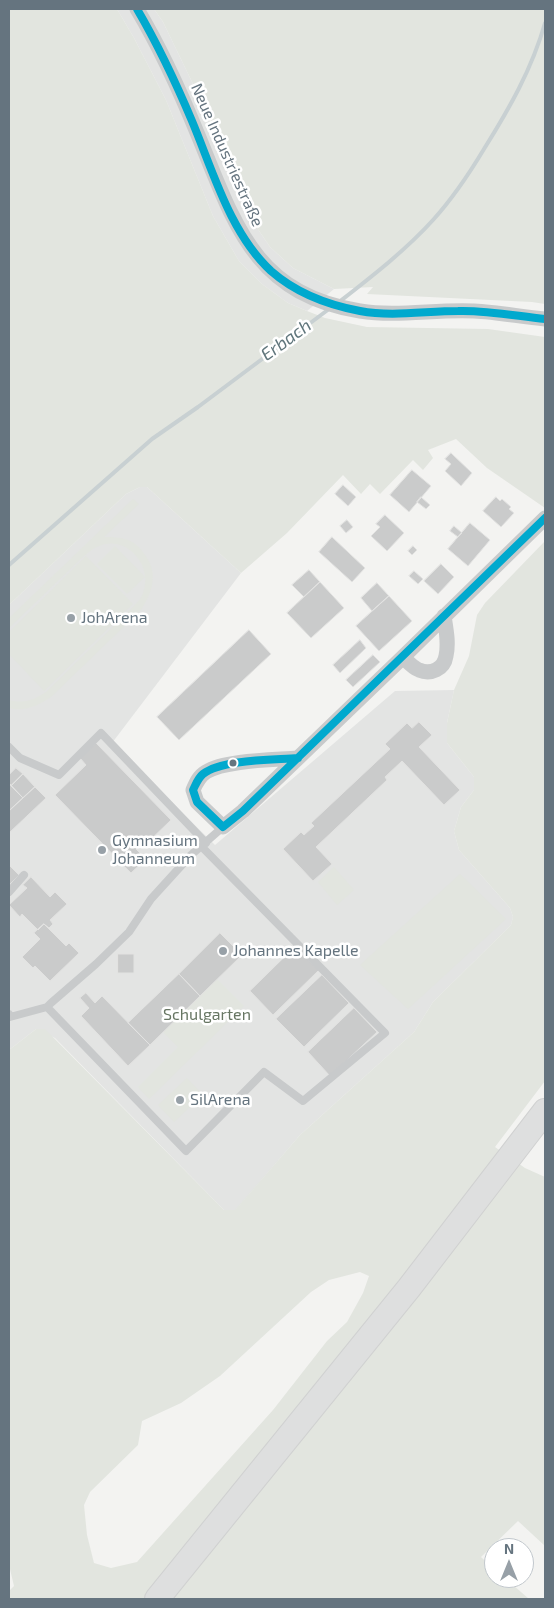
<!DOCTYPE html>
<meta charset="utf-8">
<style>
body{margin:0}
#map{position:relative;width:554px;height:1608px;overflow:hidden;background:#f3f3f1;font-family:"Exo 2",sans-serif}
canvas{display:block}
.frame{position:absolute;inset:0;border:10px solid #65747f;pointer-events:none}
.north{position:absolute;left:484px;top:1538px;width:50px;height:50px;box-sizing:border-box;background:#fff;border:1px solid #c1c7cc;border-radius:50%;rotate:0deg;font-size:14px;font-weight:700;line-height:20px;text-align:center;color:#65747f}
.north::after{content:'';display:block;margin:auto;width:18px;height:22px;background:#97a0a7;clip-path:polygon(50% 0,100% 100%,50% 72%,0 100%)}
</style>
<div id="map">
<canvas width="554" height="1608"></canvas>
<div class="frame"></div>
<div class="north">N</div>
</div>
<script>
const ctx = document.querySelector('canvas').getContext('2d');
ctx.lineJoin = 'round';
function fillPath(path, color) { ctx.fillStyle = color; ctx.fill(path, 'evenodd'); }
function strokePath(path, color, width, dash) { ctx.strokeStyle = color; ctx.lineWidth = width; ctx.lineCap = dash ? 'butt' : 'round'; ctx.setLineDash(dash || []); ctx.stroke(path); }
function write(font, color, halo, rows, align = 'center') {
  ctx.font = font + ' "Exo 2",sans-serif'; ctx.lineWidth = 5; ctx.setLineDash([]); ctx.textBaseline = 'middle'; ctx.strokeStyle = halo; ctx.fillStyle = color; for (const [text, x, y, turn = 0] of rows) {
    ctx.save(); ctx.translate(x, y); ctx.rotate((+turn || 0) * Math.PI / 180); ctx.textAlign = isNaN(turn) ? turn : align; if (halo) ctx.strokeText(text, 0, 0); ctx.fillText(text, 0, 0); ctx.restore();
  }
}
fillPath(new Path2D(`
 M117 9H154L163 22 207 113 249 216 270 247 293 268 334 289 307 311 288 303 262 284 239 261 213 216 166 100 134 38Z
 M140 487H147L241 573 112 743 215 845 395 691 454 690 447 723V743L474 777V790L461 807 454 831 459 850 510 908 513 917 511 925 433 1002 414 1032 300 1135 235 1211 224 1210 55 1038 36 1029 9 1050V605L126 494Z`), '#e3e4e3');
fillPath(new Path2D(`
 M9 9H117L134 38 166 100 213 216 239 261 262 284 288 303 307 311 325 318 367 327 488 329 545 337V508L487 468 456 439 428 450 433 458 423 470 413 460 380 494 370 484 361 494 343 475 287 533 241 573 147 487H140L126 494 9 605Z
 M154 9H545V304L532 302 367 294 373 287 334 289 293 268 270 247 249 216 207 113 163 22Z
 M133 499 139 504 104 537C112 537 120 537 128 540 136 543 141 549 145 555 159 574 152 593 141 610L51 697C37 706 25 712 9 708V700C24 704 34 700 46 692L134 606C137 602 142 598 143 593 154 565 125 533 97 547 92 549 88 553 84 556L9 628V618Z
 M545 541V1081L495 1147 525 1168 545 1177V1546L518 1521 481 1557 494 1569V1578H505L529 1599H9V1591L14 1586 9 1565V1050L36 1029H45L224 1210H235L300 1135 414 1032 433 1002 511 925 513 917 510 908 459 850 454 831 461 807 474 790V777L447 743V723L454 690 469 656 477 615 485 603ZM360 1272 369 1276 363 1293 347 1322 327 1341 273 1410 137 1562 111 1568 94 1563 87 1535 84 1505 90 1492 138 1445 142 1421 181 1403 220 1376 311 1292 329 1280Z
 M115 546 145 577 127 594 97 564Z
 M86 556 133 604 44 691 9 654V632Z
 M334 867 354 890 337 905 318 882Z
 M460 874 506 919 408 1009 360 965Z
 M217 979 244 1006 149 1099 138 1087 178 1047 163 1032Z
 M187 1078 203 1095 174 1122 158 1105Z`), '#e2e5df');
strokePath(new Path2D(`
 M339 302C371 277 406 250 433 220 453 198 469 174 484 149 509 109 532 69 545 23
 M9 565 152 439 198 407 329 309`), '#c8d0d2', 4);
const building = new Path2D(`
 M451 453 472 473 461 486 445 471 451 464 445 459Z
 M412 470 431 486 409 512 390 495Z
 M343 485 356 497 348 506 335 494Z
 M421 497 430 505 426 509 417 502Z
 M496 497 500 501 502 499 511 507 509 509 514 513 501 527 483 511Z
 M385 515 404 533 387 551 371 536 380 527 376 524Z
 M347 520 353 527 346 533 340 526Z
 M470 523 490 540 468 566 448 549Z
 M454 526 462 533 458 537 450 531Z
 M332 537 365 568 352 582 319 552Z
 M413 546 417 550 412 555 408 551Z
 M441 564 454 577 438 594 424 581Z
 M309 570 320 582 304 597 292 585Z
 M414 571 423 579 418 584 409 576Z
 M320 582 344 608 311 638 287 613Z
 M377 583 389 596 372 611 361 598Z
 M389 596 412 621 379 651 356 626Z
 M249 630 271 654 179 740 157 717Z
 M360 640 366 648 340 673 333 665Z
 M373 655 380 662 353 687 346 680Z
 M419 722 432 735 419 747 460 790 444 805 402 761 385 777 387 780 316 847 332 864 313 881 283 849 301 832 304 835 314 826 311 823 390 749 385 744 407 723 412 728Z
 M96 743 171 820 143 847 141 845 136 849 146 859 131 873 55 795 86 765 80 758Z
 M16 768 23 774 11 786 9 783V775Z
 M23 774 35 787 23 798 11 786Z
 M9 783 23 798 9 811Z
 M35 787 46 798 9 833V811Z
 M9 865 19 875 9 885Z
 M31 877 50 897 55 892 67 904 50 920 53 924 49 928 44 924 38 930 22 914 20 917 9 905 27 888 23 885Z
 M44 924 66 946 69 943 79 953 50 981 35 966 33 968 22 957 40 939 34 933Z
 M220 933 242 955 200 996 179 974Z
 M295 947 319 970 273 1015 250 991Z
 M118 954H134V973H118Z
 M179 974 200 996 150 1045 128 1023Z
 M322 975 349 1003 304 1047 276 1019Z
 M86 993 95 1003 102 996 150 1045 128 1066 81 1016 89 1008 80 998Z
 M354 1008 377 1032 330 1076 308 1052Z`);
fillPath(building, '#cacbcb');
strokePath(building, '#e2e2e1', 1);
const primary = new Path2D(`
 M157 1599 409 1288 545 1111`);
strokePath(primary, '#d0d1d1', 26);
strokePath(new Path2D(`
 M9 747 20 758 59 775 101 733 206 843
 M9 892 24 875
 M47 1007 186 1151 264 1072 303 1101 385 1033 201 846
 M9 1014 10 1017 47 1007 51 1003 96 964 129 932 151 899 191 855 223 827`), '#c8cacb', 8);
strokePath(new Path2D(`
 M137 9C161 49 180 91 198 135 234 222 253 294 360 311 397 317 436 309 474 311 497 312 522 317 545 319
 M403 657C408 662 413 668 419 670 431 675 444 669 446 656 449 643 446 629 444 616
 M298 758C274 760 225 760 206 772 199 776 196 783 193 790L197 802 223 827 243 811 403 657 545 518`), '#c8cacb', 15);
strokePath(primary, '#dedfdf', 24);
strokePath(new Path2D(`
 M137 9C158 45 176 83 192 121 213 171 230 233 271 271 296 293 328 305 360 311 392 317 426 311 458 311 487 310 516 316 545 319
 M298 758C274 760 222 759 203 774 198 778 196 784 193 790L197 802 223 827 243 811 545 518`), '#00a9ce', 8);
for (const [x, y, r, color] of [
 [71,618,5,"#97a0a7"],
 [233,763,4.5,"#65747f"],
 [102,850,5,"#97a0a7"],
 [223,951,5,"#97a0a7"],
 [180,1100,5,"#97a0a7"]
]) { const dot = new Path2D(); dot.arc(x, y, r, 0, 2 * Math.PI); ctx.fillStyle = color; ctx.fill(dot); strokePath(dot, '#fff', 2); }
write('16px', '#65747f', '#fff', [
 ["Neue Industriestraße",227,155,66]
]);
write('16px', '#65747f', '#fff', [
 ["JohArena",81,618],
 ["Gymnasium",112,841],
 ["Johanneum",112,859],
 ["Johannes Kapelle",233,951],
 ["SilArena",190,1100]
], 'left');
write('16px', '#677663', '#fff', [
 ["Schulgarten",207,1015]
]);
write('italic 18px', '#60767c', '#fff', [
 ["Erbach",286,340,-36]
]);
</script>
